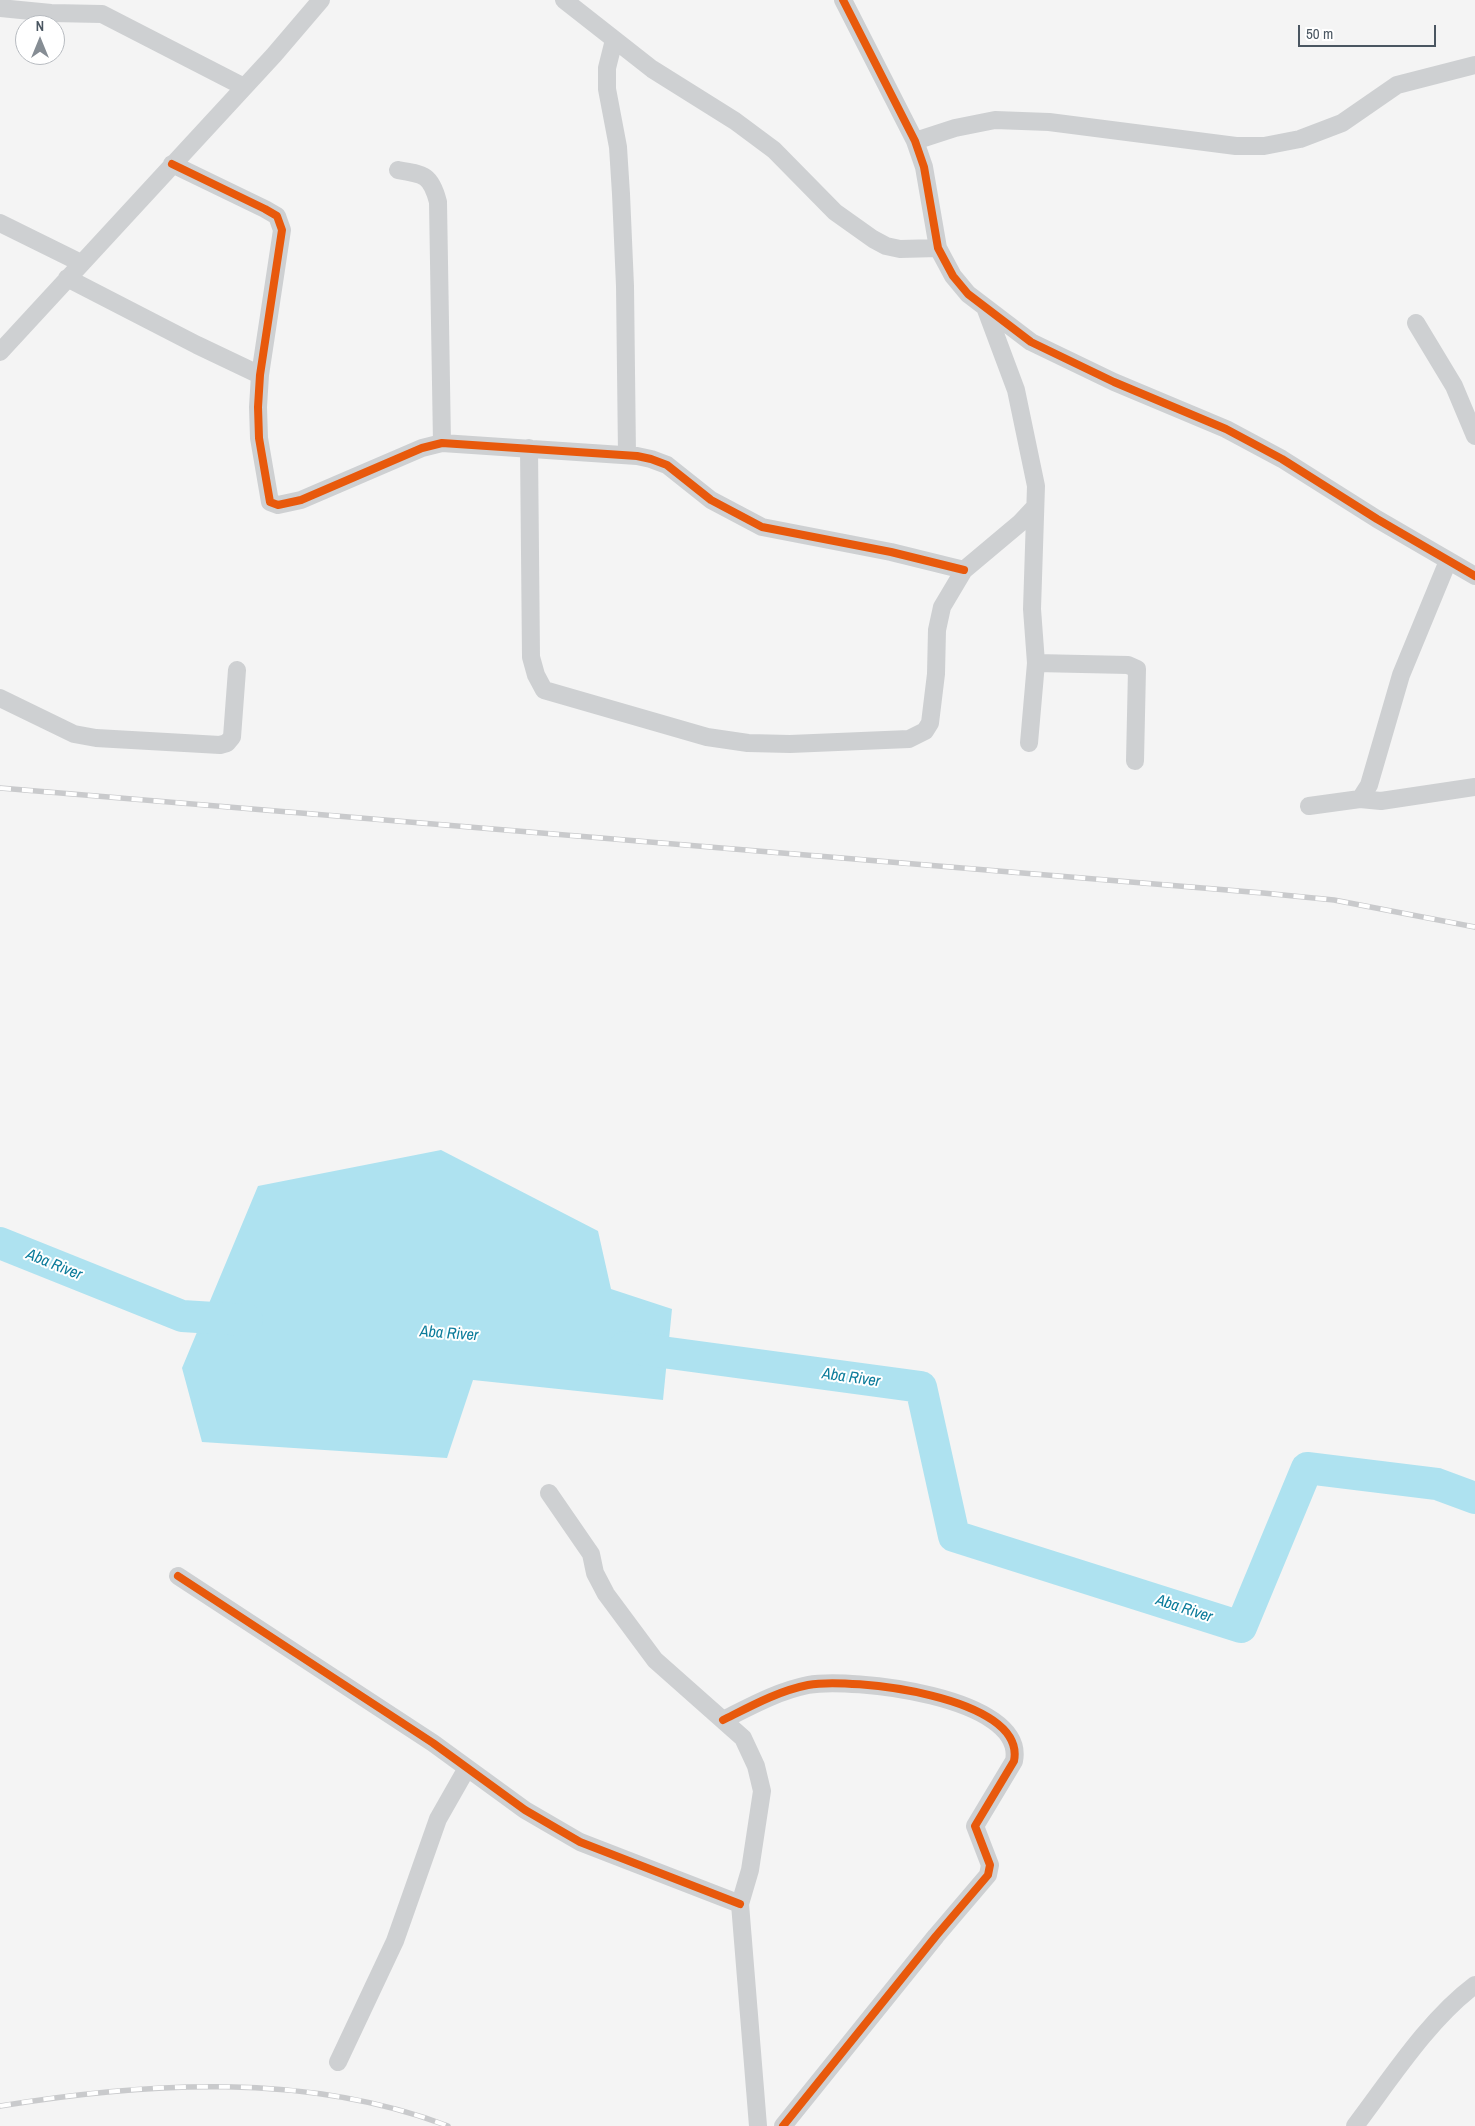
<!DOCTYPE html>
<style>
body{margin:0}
#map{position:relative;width:1475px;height:2126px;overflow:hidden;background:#f4f4f4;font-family:"Archivo Narrow",sans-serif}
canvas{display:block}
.north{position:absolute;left:15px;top:15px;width:50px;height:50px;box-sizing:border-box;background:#fff;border:1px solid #b7bbc0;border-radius:50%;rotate:0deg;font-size:14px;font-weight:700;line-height:20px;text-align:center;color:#4a5661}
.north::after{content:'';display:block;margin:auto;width:18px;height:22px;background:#868d94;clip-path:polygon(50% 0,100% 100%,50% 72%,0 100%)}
.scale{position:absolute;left:1298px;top:25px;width:138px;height:22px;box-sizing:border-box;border:2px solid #4a5661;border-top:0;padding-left:6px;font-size:15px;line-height:18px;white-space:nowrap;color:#4a5661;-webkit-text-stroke:4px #fff;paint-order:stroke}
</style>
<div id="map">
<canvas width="1475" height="2126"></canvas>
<div class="north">N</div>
<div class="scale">50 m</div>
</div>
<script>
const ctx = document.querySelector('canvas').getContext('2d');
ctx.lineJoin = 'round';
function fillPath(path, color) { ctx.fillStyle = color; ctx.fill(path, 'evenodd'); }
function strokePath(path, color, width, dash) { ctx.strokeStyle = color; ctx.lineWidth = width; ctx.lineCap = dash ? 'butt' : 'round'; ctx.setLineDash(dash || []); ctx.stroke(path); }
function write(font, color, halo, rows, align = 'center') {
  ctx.font = font + ' "Archivo Narrow",sans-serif'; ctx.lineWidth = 4; ctx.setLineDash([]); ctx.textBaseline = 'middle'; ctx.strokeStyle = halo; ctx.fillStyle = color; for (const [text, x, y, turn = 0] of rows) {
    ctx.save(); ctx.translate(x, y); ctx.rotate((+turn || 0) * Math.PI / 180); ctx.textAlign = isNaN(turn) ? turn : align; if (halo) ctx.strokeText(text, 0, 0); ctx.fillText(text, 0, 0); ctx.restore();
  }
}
fillPath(new Path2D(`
 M441 1150 598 1231 611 1289 672 1309 663 1400 473 1380 447 1458 202 1442 182 1368 258 1186Z`), '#aee2f0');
strokePath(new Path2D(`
 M0 1243 182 1316 247 1320
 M625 1347 921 1387 954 1536 1241 1627 1307 1468 1437 1484 1475 1498`), '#aee2f0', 32);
strokePath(new Path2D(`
 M564 0 652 69 735 121 774 150 835 212 873 239 886 246 900 249 938 248
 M843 0 915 141 924 167 938 248 953 276 968 294 1031 342 1114 382 1226 429 1282 459 1377 519 1475 576
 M0 8 51 13 102 14 244 87
 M614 40 607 68V89L618 147 621 194 625 286 627 455
 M915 141 955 128 995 120 1049 122 1236 146H1264L1300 139 1342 123 1397 85 1475 65
 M172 164 265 209 277 216 282 230 260 375 258 407 259 438 270 502 278 505 301 500 422 448 442 443 637 456 651 459 667 465 711 500 762 527 891 552 964 570
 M398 170C424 174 431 175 438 202L442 443
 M0 223 81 263
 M67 278 197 345 260 375
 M985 307 1016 390 1036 486 1032 609 1036 663 1029 743
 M1416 323 1454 386 1475 436
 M0 352 274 55 321 0
 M529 448 531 657 536 675 544 690 707 737 748 743 790 744 909 739 925 731 930 723 936 674 937 630 942 607 964 570 1020 523 1035 507
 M1036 663 1128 665 1137 669 1135 761
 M0 698 74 734 96 738 220 745 227 743 232 737 237 670
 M1360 799 1381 801 1475 787
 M1309 806 1360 799 1369 785 1401 675 1448 561
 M549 1493 591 1554 595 1573 606 1594 655 1660 743 1738 756 1766 762 1791 750 1870 740 1904 758 2126
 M178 1576 433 1743 525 1810 580 1842 740 1904
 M723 1720C751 1706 778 1691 808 1685 850 1677 1027 1696 1014 1761L975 1826 990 1865 988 1875 936 1936 783 2126
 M338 2062 395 1941 438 1819 467 1768
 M1355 2126C1390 2080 1428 2020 1475 1985`), '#ced0d2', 18);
const rail = new Path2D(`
 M0 788 1263 893 1334 900 1475 927
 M0 2106C146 2082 307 2072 448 2126`);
strokePath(rail, '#c9cacc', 5.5);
strokePath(rail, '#fff', 4, [11]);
strokePath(new Path2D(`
 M843 0 915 141 924 167 938 248 953 276 968 294 1031 342 1114 382 1226 429 1282 459 1377 519 1475 576
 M172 164 265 209 277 216 282 230 260 375 258 407 259 438 270 502 278 505 301 500 422 448 442 443 637 456 651 459 667 465 711 500 762 527 891 552 964 570
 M178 1576 433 1743 525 1810 580 1842 740 1904
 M723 1720C751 1706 778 1691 808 1685 850 1677 1027 1696 1014 1761L975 1826 990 1865 988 1875 936 1936 783 2126`), '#e8590c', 8);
write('italic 16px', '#0c7c9b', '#fff', [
 ["Aba River",54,1265,22],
 ["Aba River",449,1334,4],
 ["Aba River",851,1378,8],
 ["Aba River",1184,1609,18]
]);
</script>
